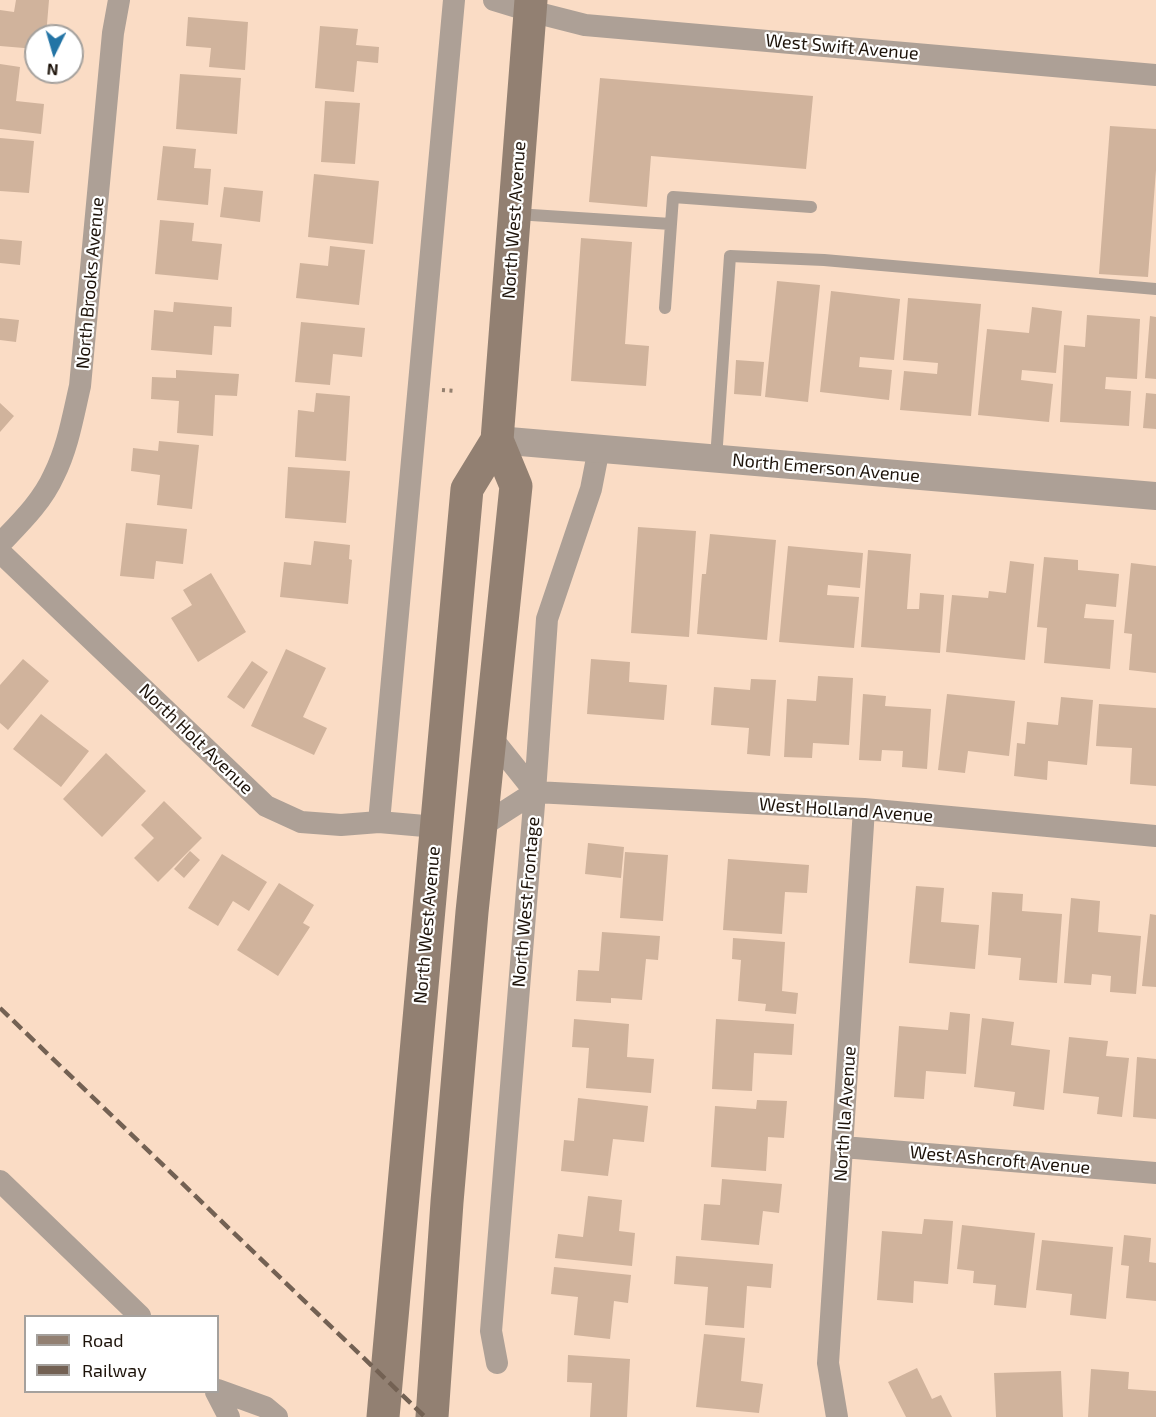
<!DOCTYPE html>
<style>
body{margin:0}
#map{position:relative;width:1156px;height:1417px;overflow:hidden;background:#fadcc5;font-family:"Exo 2",sans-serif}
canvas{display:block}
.legend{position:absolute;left:24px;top:1315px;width:195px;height:78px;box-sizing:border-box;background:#fff;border:2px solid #a5a19d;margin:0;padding:8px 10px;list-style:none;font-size:18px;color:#1d130a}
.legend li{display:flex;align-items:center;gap:12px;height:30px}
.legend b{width:30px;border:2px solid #a5a19d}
.north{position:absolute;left:24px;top:24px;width:60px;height:60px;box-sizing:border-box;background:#fff;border:2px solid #a5a19d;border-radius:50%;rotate:185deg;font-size:16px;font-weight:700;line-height:24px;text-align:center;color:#1d130a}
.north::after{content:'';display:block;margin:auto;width:21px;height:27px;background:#2374a5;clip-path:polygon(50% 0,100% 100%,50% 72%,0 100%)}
</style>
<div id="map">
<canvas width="1156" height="1417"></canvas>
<ul class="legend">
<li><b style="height:8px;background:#928072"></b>Road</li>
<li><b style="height:8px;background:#736153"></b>Railway</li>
</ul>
<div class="north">N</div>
</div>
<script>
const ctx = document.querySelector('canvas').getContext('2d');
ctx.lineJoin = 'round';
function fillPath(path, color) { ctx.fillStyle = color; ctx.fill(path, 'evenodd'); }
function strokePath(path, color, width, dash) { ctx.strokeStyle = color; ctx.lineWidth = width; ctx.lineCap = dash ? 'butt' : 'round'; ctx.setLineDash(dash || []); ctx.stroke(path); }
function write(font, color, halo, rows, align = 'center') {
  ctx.font = font + ' "Exo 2",sans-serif'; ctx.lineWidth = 4.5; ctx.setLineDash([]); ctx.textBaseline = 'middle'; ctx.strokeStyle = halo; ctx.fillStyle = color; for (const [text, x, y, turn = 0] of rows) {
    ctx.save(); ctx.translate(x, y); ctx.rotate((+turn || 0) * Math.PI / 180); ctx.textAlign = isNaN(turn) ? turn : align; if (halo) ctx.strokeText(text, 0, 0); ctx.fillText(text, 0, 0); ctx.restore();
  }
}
fillPath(new Path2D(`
 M16 0H49L46 36H36V49L0 46V10L14 12Z
 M188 17 248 22 245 70 209 67 211 48 186 46Z
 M320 26 358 29 356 45 379 47 378 63 357 61 354 92 315 88Z
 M0 64 20 67 16 101 44 104 41 134 0 129Z
 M180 74 241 78 237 134 176 129Z
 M600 78 813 96 806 169 651 156 647 207 589 202Z
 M325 101 360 103 355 164 321 162Z
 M1110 126 1156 129V170L1148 277 1099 274Z
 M0 138 34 141 29 193 0 191Z
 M163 146 196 149 194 168 211 169 208 205 157 200Z
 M314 174 379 181 373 244 308 237Z
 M224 187 263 191 260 222 220 217Z
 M160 220 194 223 192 241 222 244 218 280 155 274Z
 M581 238 632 242 625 344 649 346 646 386 571 381Z
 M0 239 22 241 20 265 0 263Z
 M330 246 365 250 359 305 296 298 300 263 328 266Z
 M777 281 820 285 808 402 765 397Z
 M831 291 900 299 894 360 860 357 859 367 892 370 889 400 820 392Z
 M908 298 981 304 971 416 900 410 904 371 937 374 938 363 903 360Z
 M174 302 232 307 231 327 214 326 212 355 151 350 154 310 173 312Z
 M1032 307 1062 311 1056 373 1022 370 1021 380 1053 384 1049 422 978 415 987 329 1029 333Z
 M1087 315 1140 319 1137 379 1106 377 1105 389 1131 391 1129 426 1060 422 1064 345 1085 347Z
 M1150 316 1156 317V379L1145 378Z
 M0 318 19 320 16 342 0 340Z
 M301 322 365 328 362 357 333 354 330 385 295 382Z
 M736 360 764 362 761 396 734 394Z
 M176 370 239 374 237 396 215 395 213 436 177 433 179 401 151 399 152 377 176 378Z
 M316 393 350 396 346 461 295 457 298 410 314 412Z
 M1146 393 1156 394V429L1143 428Z
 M0 403 14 416 0 432Z
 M159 441 199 445 192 509 157 505 160 475 131 471 133 448 158 451Z
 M288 467 350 471 346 523 285 518Z
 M126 523 187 529 183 564 156 561 154 579 120 576Z
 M638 527 696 531 689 637 631 633Z
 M710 534 776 540 767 640 697 634 702 574H706Z
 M314 541 350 545 349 559 352 560 348 604 280 597 284 562 311 565Z
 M788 546 863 553 860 588 828 585 827 595 859 597 854 648 779 642Z
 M868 550 911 554 907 609H919L920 593 944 595 940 653 861 647Z
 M1044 557 1078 560V570L1119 574 1116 607 1086 604 1084 618 1114 620 1110 669 1044 663 1047 628 1037 627Z
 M1010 561 1034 564 1025 660 946 652 952 595 988 598 989 591 1006 593Z
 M1131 563 1156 566V673L1129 670 1132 634 1124 633Z
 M211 573 246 632 198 662 171 618 192 605 183 590Z
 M286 649 326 668 303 717 327 728 314 755 251 726Z
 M23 659 49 681 8 730 0 723V685Z
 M591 659 630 662 629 682 667 685 664 720 587 714Z
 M252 661 268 672 244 709 227 697Z
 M818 676 853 678 849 745 813 743 812 758 784 757 787 699 816 701Z
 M751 679 776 680 770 756 747 754 749 728 711 725 714 687 750 690Z
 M863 694 886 696 885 706 931 709 927 769 902 767 903 751 882 750 881 761 859 760Z
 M947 694 1015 701 1009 756 968 751 965 773 938 770Z
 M1061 697 1093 700 1087 765 1048 761 1047 780 1014 776 1017 743 1025 744 1027 722 1058 725Z
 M1099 704 1156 708V786L1130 784 1132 748 1096 746Z
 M41 714 89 751 61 787 13 749Z
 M106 753 146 791 102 837 63 799Z
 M164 801 202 838 158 882 134 858 154 838 141 825Z
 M588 843 624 847 621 878 585 874Z
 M190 851 200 860 184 878 174 869Z
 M625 852 668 855 663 921 620 918Z
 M222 854 267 882 249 911 233 901 218 926 188 908Z
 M728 859 809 865 807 893 785 892 782 934 723 930Z
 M279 883 314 905 303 923 310 927 278 976 237 950Z
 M916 886 944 888 941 922 979 925 975 969 909 963Z
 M992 892 1023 894 1022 911 1062 914 1057 983 1019 980 1021 958 988 955Z
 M1071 898 1100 901 1098 932 1141 936 1136 994 1110 992 1111 976 1092 974 1091 985 1064 983Z
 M1150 914 1156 915V987L1142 986Z
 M602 932 660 936 658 960 646 959 642 1000 611 998V1003L576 1001 578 970 599 971Z
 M733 938 785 942 782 991 798 993 796 1014 765 1011 766 1004 738 1001 741 960 732 959Z
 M950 1012 970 1014 966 1074 926 1071 924 1099 894 1097 899 1026 948 1030Z
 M982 1018 1014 1022 1011 1045 1050 1050 1044 1110 1013 1106 1015 1092 974 1087Z
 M574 1019 629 1024 627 1057 654 1059 651 1093 586 1088 589 1048 572 1047Z
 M716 1019 794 1024 792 1055 754 1053 752 1091 712 1089Z
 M1069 1037 1108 1041 1106 1056 1129 1058 1122 1117 1097 1114 1099 1097 1063 1093Z
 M1137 1057 1156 1059V1119L1133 1117Z
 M578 1098 648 1106 644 1142 613 1139 608 1176 561 1171 564 1140 574 1141Z
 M757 1100 787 1101 784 1138 768 1137 766 1171 711 1167 715 1106 756 1109Z
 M722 1179 782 1184 779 1213 763 1211 759 1245 701 1240 704 1204 720 1205Z
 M588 1196 622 1200 619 1231 635 1233 632 1266 555 1258 558 1234 583 1237Z
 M924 1219 953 1221 948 1284 914 1281 913 1303 877 1300 882 1231 922 1234Z
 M962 1225 1035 1233 1026 1308 994 1305 996 1285 973 1283 974 1271 957 1269Z
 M1124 1235 1151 1238 1149 1262 1156 1263V1301L1126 1298 1129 1266 1121 1265Z
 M1042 1240 1113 1247 1106 1319 1070 1315 1072 1294 1036 1290Z
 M676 1256 773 1264 771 1288 747 1286 744 1328 705 1325 708 1287 674 1284Z
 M554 1267 631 1275 628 1303 614 1301 610 1339 574 1335 578 1297 551 1294Z
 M704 1334 745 1338 741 1381 763 1384 759 1413 696 1407Z
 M568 1355 630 1359 627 1417H590L592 1383 567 1382Z
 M917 1368 932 1399 941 1395 952 1417H906L888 1382Z
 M1091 1369 1129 1372 1128 1389 1156 1391V1417H1088Z
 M1061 1371 1063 1417H996L994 1373Z`), '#d0b39c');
strokePath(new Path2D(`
 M442 390 456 391`), '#94806f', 4, [3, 4.5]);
strokePath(new Path2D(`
 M516 214 671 224 665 308
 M671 224 673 197 811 207
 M716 459 730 256 824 260 1156 289`), '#ada096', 12);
strokePath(new Path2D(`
 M494 0 530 11 585 25 1156 75
 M0 544C20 523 42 502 54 475 68 447 73 416 80 386L113 33 119 0
 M0 552 266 806 301 822 341 825 379 822 436 827
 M491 737 535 792
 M379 822 454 0
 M482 826 535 792 864 809 1156 836
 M843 1147 1156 1173
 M0 1181 140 1316
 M497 1363 491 1331 535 792 547 619 591 489 599 448
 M218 1390 265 1407 277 1417
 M216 1392 229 1417
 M837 1417 828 1363 864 809`), '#ada096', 22);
strokePath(new Path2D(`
 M497 440 1156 496`), '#ada096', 28);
strokePath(new Path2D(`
 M383 1417 467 489 497 440 531 0
 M432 1417 447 1202 472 912 516 486 497 440`), '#928072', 33);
strokePath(new Path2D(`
 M0 1008 425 1417`), '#736153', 4.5, [12, 6]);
write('18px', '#1d130a', '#fff', [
 ["West Swift Avenue",842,47,5],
 ["North West Avenue",514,220,-86],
 ["North Brooks Avenue",90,283,-85],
 ["North Emerson Avenue",826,468,5],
 ["North Holt Avenue",196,739,44],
 ["West Holland Avenue",846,810,4],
 ["North West Frontage",526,902,-85],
 ["North West Avenue",427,925,-85],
 ["North Ila Avenue",845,1114,-86],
 ["West Ashcroft Avenue",1000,1160,5]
]);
</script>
